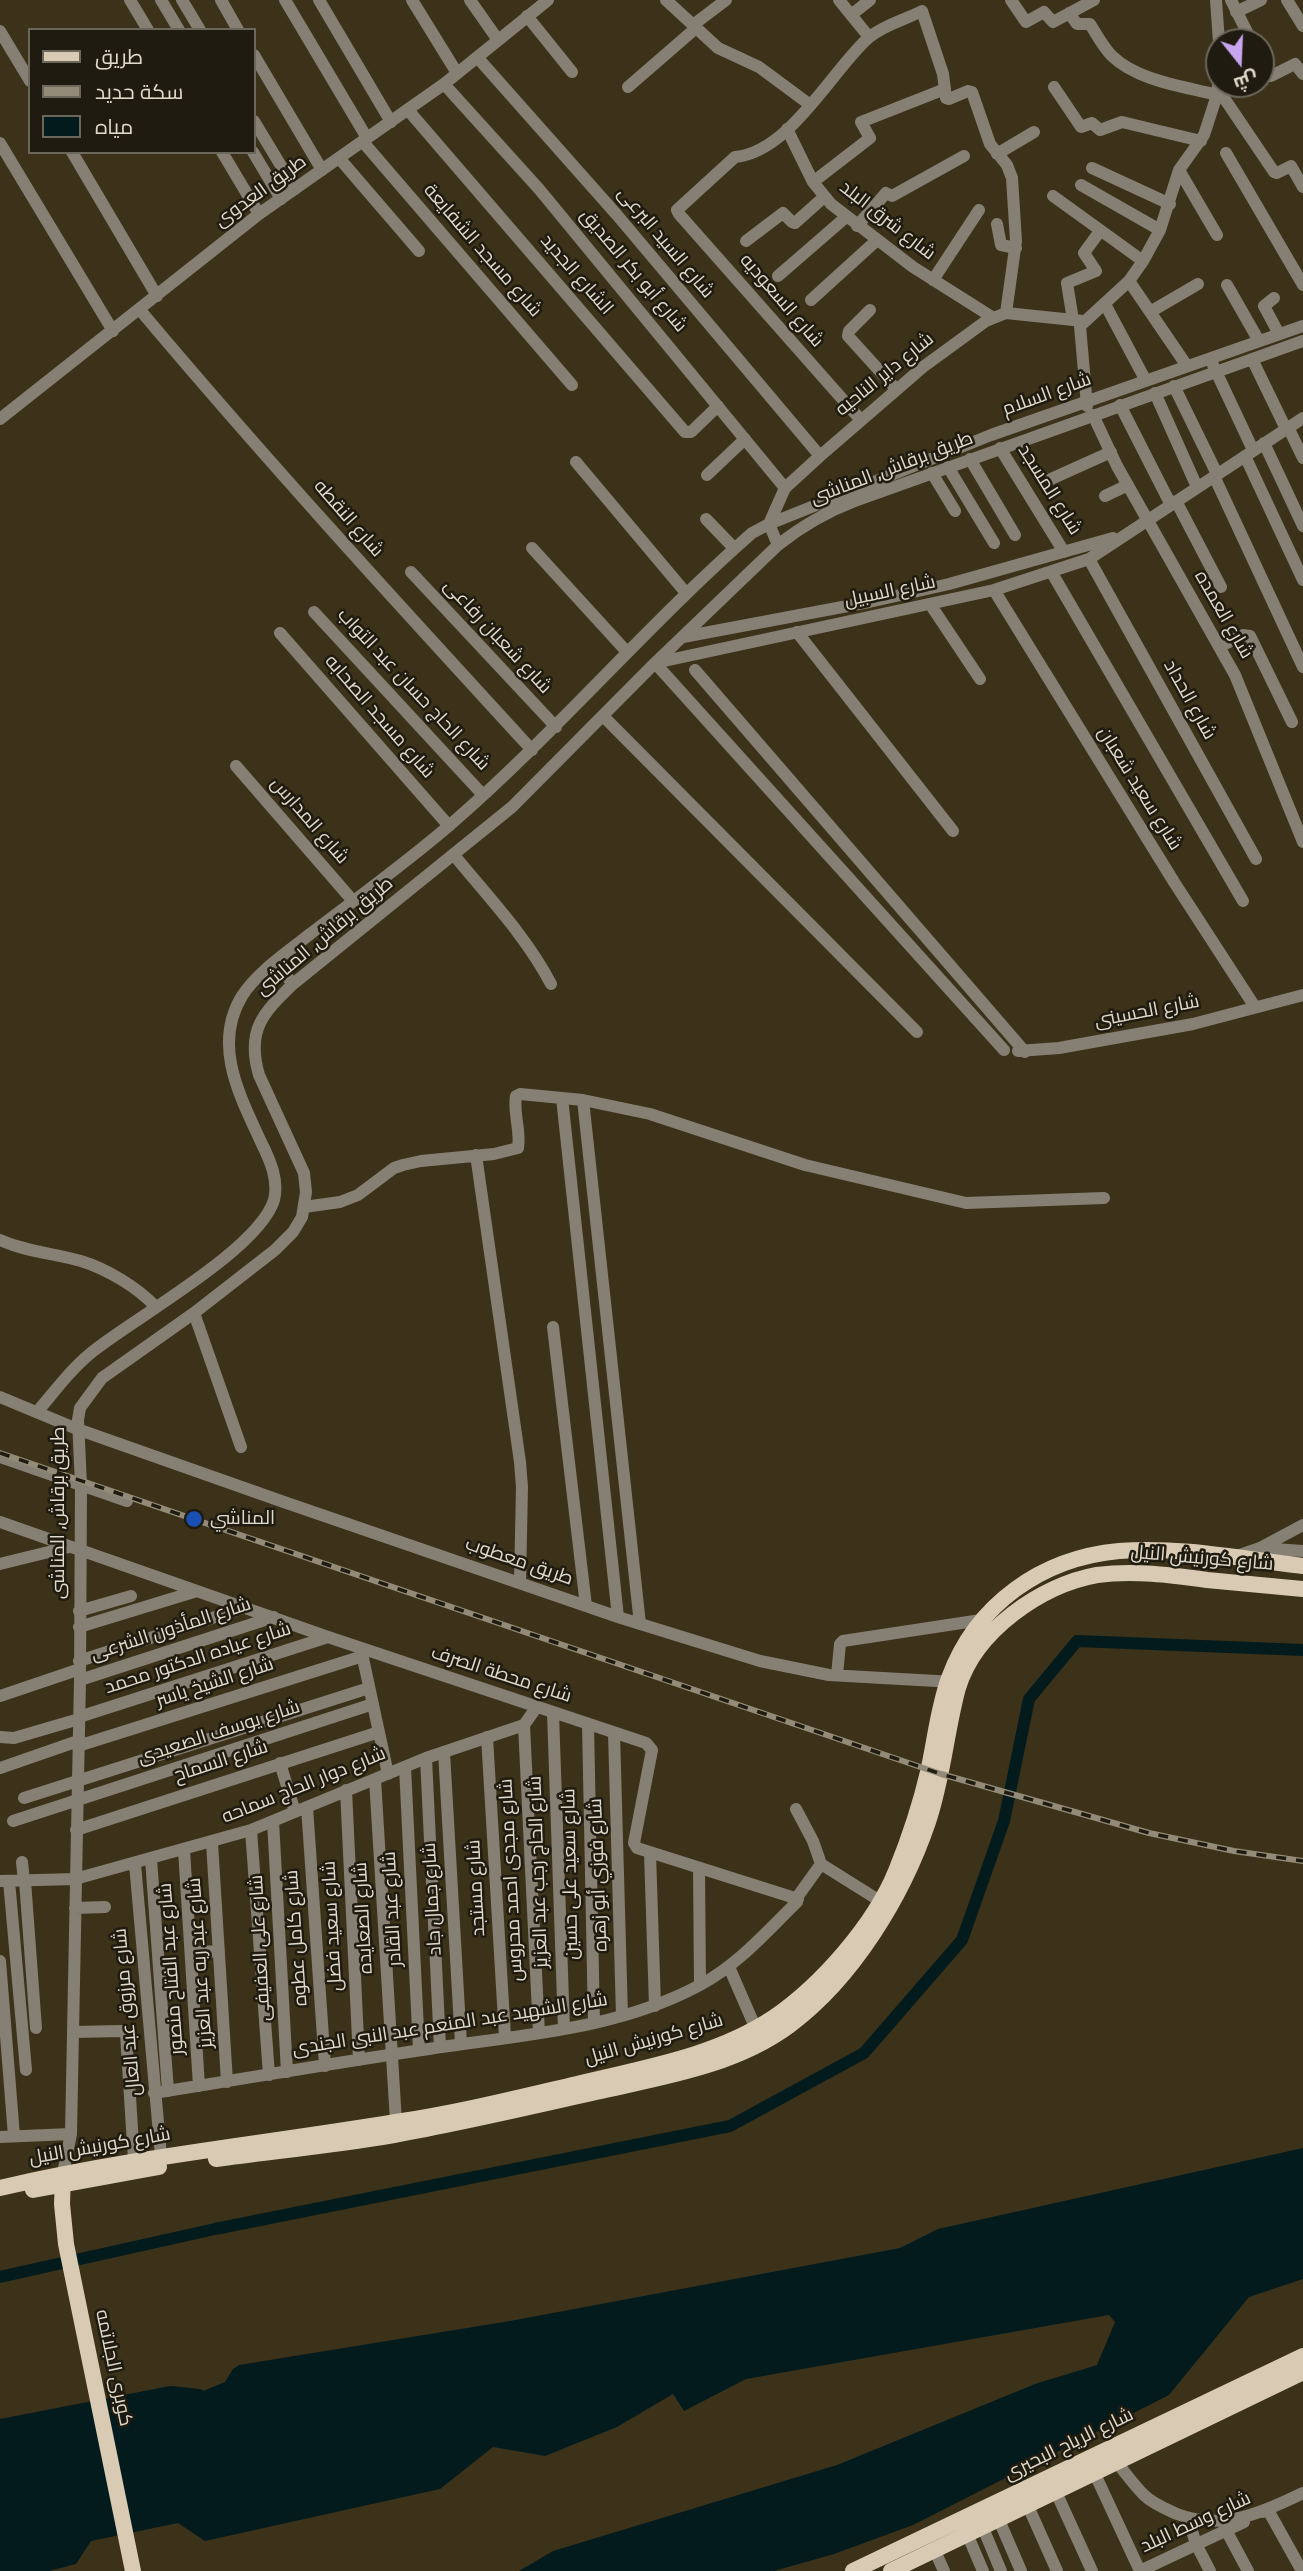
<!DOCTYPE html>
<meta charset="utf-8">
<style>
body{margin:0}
#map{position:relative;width:1303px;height:2571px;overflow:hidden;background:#3c3219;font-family:Roboto,Cairo,sans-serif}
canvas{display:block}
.legend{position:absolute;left:28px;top:28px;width:228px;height:126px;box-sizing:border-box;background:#1f1b10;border:2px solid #6c675b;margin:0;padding:9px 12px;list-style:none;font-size:21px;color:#e0dacb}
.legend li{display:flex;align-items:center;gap:14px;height:35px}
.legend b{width:35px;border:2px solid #6c675b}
.north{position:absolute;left:1205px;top:28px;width:70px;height:70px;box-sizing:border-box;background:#1f1b10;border:2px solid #6c675b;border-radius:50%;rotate:162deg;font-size:19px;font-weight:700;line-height:28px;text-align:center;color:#e0dacb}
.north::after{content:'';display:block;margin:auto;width:24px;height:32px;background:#c8a6ef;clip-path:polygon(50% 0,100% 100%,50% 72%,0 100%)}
</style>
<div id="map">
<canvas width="1303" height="2571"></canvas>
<ul class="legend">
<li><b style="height:9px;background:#d9cbb3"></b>طريق</li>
<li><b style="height:9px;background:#938b77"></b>سكة حديد</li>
<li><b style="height:19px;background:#041b1e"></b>مياه</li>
</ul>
<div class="north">ش</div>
</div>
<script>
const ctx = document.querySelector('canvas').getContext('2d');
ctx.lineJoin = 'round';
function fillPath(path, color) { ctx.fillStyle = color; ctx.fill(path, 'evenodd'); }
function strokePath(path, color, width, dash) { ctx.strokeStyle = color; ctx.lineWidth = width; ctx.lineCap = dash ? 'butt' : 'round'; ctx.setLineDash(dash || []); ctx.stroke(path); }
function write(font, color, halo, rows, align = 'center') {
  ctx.font = font + ' Roboto,Cairo,sans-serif'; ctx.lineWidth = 5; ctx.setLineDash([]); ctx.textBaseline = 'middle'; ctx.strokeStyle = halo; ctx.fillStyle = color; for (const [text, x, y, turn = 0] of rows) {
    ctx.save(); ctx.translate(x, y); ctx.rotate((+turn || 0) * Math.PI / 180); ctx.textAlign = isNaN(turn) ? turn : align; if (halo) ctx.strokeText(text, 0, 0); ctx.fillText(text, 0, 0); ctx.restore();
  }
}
fillPath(new Path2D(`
 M1303 2148V2279L1249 2297 1169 2395 913 2525 834 2554 774 2571H519L553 2551 837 2465 1035 2384 1097 2365 1115 2322 1109 2315 746 2379 684 2411 673 2394 617 2427 545 2456 493 2447 440 2489 205 2541 178 2523 91 2541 76 2564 49 2571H0V2430L203 2391 225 2382 233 2369 239 2365 510 2321 900 2248 938 2229Z`), '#041b1e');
strokePath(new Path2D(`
 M0 2277 215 2229 730 2126 864 2053 962 1940 1004 1821 1029 1699 1077 1641 1303 1650
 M0 2425 171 2392 199 2395`), '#041b1e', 12);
strokePath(new Path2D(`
 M130 0 148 30
 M161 0 179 30
 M182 0 200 30
 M221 0 238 30
 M285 0 367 138
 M319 0 391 122
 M412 0 457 73
 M470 0 498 40
 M666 0 718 48 759 67 809 104
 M839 0 869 37
 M1011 0 1026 22 1044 12 1053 22 1094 0
 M1216 0 1219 42
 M1231 0 1252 42
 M1287 0 1303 26
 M1236 12 1261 0
 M1069 13 1077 24H1090C1097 35 1103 47 1112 56 1138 81 1183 86 1217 95
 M851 15 870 0
 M527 16 572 72
 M693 25 726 0
 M0 31 30 81
 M254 55 322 170
 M477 57 617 215 820 456
 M1261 60 1271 76 1295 64 1303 74
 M444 84 539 189 785 488
 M628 87 696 28
 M1054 87 1081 127 1092 123 1100 130 1122 122 1201 141
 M1218 89 1274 172 1277 173 1291 166 1303 187
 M408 110 685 432H691L718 406
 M254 121 295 189
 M787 129 813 182 831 204 913 267 992 317
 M363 142 572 385
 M0 143 113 331
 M72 152 157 296
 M222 152 259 214
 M253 152 281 199
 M1226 153 1303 285
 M997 154 1034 132
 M339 158 419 251
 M1092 168 1170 204
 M1179 170 1217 235
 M813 182 870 138 861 122 945 89
 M1081 185 1160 230
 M1053 196 1143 261
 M997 224 1001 245 1016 248
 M857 226 886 193 892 196 964 156
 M746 241 783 213 792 222 795 223 824 197
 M778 276 846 217
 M933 280 979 210
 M1129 281 1187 366
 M1227 285 1259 341
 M1274 298 1264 306 1279 334
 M811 300 876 241
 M1105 304 1146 381
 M140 310C266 460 399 605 532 750
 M870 310 849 331 848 336 896 389
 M1150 312 1198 284
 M1073 320 1067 283 1096 271 1084 253 1100 231
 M1252 359 1286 429
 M1213 365 1253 450
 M1174 386 1217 474
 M1155 393 1197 487
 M1120 405 1171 505
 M1087 406 1080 326 1129 281 1143 261 1160 230 1179 170 1204 135 1217 95 1219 76
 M1093 415 1117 466 1235 675 1303 842
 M0 419 259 214 444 84 548 0
 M860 419 679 214 677 210 735 157C788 152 828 77 865 41 879 27 904 20 922 11L943 74 946 98 949 99 968 91 972 92 990 144 1007 165 1012 178 1016 241 1006 313
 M1288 427 1303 458
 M1264 443 1303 526
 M1000 448 1064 552
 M1245 456 1303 580
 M970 459 1015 535
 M576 462 686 593
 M948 467 994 543
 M932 473 955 511
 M707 475 745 439
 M1214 476 1303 667
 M1051 479 1111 452
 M1105 496 1128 485
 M1176 501 1221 587
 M706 519 734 548
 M778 545 769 524 785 488 820 456 923 367 986 321 1006 313 1083 321
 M532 548 627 652
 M1089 559 1256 859
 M411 572 556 727
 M1052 573 1243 901
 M994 590 1174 882 1255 1007
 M930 604 980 679
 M314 612 483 795
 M797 632 953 831
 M280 633 449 826
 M683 637 869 602 949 584 1113 538
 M1219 647 1243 635 1250 636 1292 722
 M695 670 1025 1052
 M603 716 917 1032
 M236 766 353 901
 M454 855C488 897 526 936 551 984
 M275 962 293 984
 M1004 1050 655 663 994 590 1089 559 1303 418
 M1018 1051 1059 1048 1193 1024 1303 995
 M562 1098 618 1617
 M583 1100 640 1624
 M476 1155 520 1462 522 1487 520 1582
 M304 1207 340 1202 358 1195 394 1168 403 1165 421 1161 494 1154 518 1148C521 1131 513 1113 516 1096L520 1094 583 1100 650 1114 805 1165 966 1203 1104 1198
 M0 1240C26 1252 54 1253 81 1261 107 1269 137 1287 156 1307
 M194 1313 241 1447
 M553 1327 586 1606
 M0 1397 77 1429 281 1501 621 1618 760 1661 829 1675 954 1682
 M37 1412C56 1390 73 1366 96 1349 138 1316 259 1249 274 1200 279 1180 270 1160 261 1142 240 1096 212 1045 242 996 258 971 288 952 310 934 357 898 406 863 451 824 557 732 647 625 752 533L769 524 991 435 1303 326
 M0 1457 127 1501
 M0 1522 328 1637 646 1743 652 1750 634 1843 637 1848 798 1899
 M1261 1548 1303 1551
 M1237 1556 1260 1548 1303 1525
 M0 1564 69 1547
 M79 1611 131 1596
 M79 1627 197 1591
 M361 1649 388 1774
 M79 1661 246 1607
 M837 1675 840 1644 843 1641 981 1620
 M80 1680 274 1617
 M0 1696 80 1669
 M553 1713 564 2029
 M79 1717 328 1637
 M588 1724 594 2023
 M524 1725 539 2033
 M614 1733 622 2016
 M0 1737 14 1738 79 1719
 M487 1737 505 2037
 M78 1746 363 1656
 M444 1752 461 2044
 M426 1758 440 2047
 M280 1763 295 1812
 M405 1767 419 2050
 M0 1768 78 1741
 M375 1779 396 2122
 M346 1790 359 2060
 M24 1798 369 1688
 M307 1807 325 2066
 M796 1809 813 1841 821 1864 880 1901
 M13 1821 373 1704
 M273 1821 287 2072
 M76 1830 379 1732
 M251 1830 269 2075
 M212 1843 227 2082
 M184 1850 199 2086
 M650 1853 655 2006
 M151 1859 168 2091
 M22 1862 24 1881
 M135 1864 161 2156
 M699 1868 700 1985
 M0 1881 75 1879 251 1830 426 1758 524 1725 536 1708
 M9 1881 26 2070
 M25 1881 36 2028
 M75 1908 105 1907
 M197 1952 219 1951
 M0 1961 14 2136
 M729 1967 756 2029
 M73 2032 122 2031 126 2034 134 2160
 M154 2093C243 2079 333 2063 422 2050 516 2035 615 2031 700 1985 738 1965 767 1931 797 1902L798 1896 821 1864
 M0 2137 71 2134
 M63 2173 71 2134 80 1680 81 1485 78 1420 80 1408 102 1378 194 1313 275 1250 293 1232 302 1217 306 1192 304 1173 259 1075C246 1030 263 1013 293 984L512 807 655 663 778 545C802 526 826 512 855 501L1303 341
 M1116 2461C1125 2473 1134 2485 1144 2495 1153 2504 1166 2509 1177 2514 1222 2531 1262 2513 1303 2493
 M1094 2472 1140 2571
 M1056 2492 1092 2571
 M1028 2506 1057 2571
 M1263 2512 1268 2510 1302 2571
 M1188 2518 1196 2544 1210 2571
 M999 2520 1021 2571
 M983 2528 1001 2571
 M1226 2530 1248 2571
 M968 2536 983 2571
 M935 2551 944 2571
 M1140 2571 1244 2522`), '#867f74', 12);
strokePath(new Path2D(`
 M216 2159C275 2151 335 2145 394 2135 461 2123 529 2107 596 2092 662 2077 735 2066 790 2025 853 1978 903 1896 928 1822 943 1778 946 1732 958 1688 975 1631 1041 1585 1097 1575 1133 1570 1171 1575 1207 1580 1239 1583 1271 1586 1303 1589
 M63 2175 62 2204 66 2244 133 2571
 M0 2188C131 2157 264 2144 396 2122 457 2113 517 2098 577 2084 643 2068 716 2056 773 2018 821 1985 874 1925 896 1871 909 1839 920 1806 928 1772 935 1741 938 1708 949 1678 976 1604 1042 1558 1119 1551 1180 1546 1243 1559 1303 1566
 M33 2190 159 2167
 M853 2571 1303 2356
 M891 2571 1303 2372`), '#d9cbb3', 16);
const rail = new Path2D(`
 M0 1453 941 1774 1149 1833 1234 1851 1303 1861`);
strokePath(rail, '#938b77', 6);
strokePath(rail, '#1f1b10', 3.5, [10]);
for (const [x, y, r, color] of [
 [194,1519,9,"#1a4fb4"]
]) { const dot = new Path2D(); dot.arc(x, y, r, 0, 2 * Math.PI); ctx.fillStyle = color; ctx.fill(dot); strokePath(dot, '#1f1b10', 2.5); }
write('19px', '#e0dacb', '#1f1b10', [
 ["طريق العدوى",261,192,-36],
 ["شارع شرق البلد",887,221,38],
 ["شارع السيد البرعى",665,243,50],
 ["شارع مسجد الشفايعة",482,251,49],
 ["شارع أبو بكر الصديق",633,271,50],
 ["الشارع الجديد",576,275,49],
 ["شارع السعوديه",781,301,49],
 ["شارع داير الناحيه",885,375,-39],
 ["شارع السلام",1047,395,-20],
 ["طريق برقاش, المناشى",892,469,-21],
 ["شارع المسجد",1049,490,58],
 ["شارع النقطه",348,519,49],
 ["شارع السبيل",890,592,-12],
 ["شارع العمده",1223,615,60],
 ["شارع شعبان رفاعى",497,637,47],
 ["شارع الحاج حسان عبد التواب",413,690,47],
 ["شارع الحداد",1189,700,61],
 ["شارع مسجد الصحابه",379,717,49],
 ["شارع سعيد شعبان",1139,789,58],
 ["شارع المدارس",309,821,49],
 ["طريق برقاش, المناشى",325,937,-40],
 ["شارع الحسينى",1147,1012,-11],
 ["طريق برقاش, المناشى",59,1513,-90],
 ["شارع كورنيش النيل",1202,1559,5],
 ["طريق معطوب",519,1562,19],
 ["شارع المأذون الشرعى",171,1630,-18],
 ["شارع عياده الدكتور محمد",198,1659,-18],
 ["شارع محطة الصرف",501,1675,18],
 ["شارع الشيخ ياسر",215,1683,-18],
 ["شارع يوسف الصعيدى",219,1733,-18],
 ["شارع السماح",221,1762,-18],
 ["شارع دوار الحاج سماحه",304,1786,-22],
 ["شارع الحاج رجب عبد العزيز",539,1872,-92],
 ["شارع سعيد على حسين",571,1874,-91],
 ["شارع فوزي أبو زهره",599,1875,-92],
 ["شارع مجدى احمد محروس",512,1880,-93],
 ["شارع مستجد",477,1888,-93],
 ["شارع جمال جاد",433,1899,-93],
 ["شارع عبد القادر",393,1909,-93],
 ["شارع الصعايده",364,1918,-93],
 ["شارع سعيد فضل",333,1926,-93],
 ["شارع كامل عطوه",297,1938,-94],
 ["شارع على العفيفى",261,1948,-93],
 ["شارع عبد ربه عبد العزيز",201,1963,-94],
 ["شارع عبد الفتاح منصور",172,1969,-94],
 ["شارع مرزوق عبد العال",128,2012,-95],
 ["شارع الشهيد عبد المنعم عبد النبى الجندى",450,2025,-9],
 ["شارع كورنيش النيل",654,2040,-16],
 ["شارع كورنيش النيل",100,2147,-10],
 ["كوبرى الجلاتمه",113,2368,78],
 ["شارع الرياح البحيرى",1069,2445,-26],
 ["شارع وسط البلد",1196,2523,-25]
]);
write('19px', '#e0dacb', '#1f1b10', [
 ["المناشي",210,1519]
], 'left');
</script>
